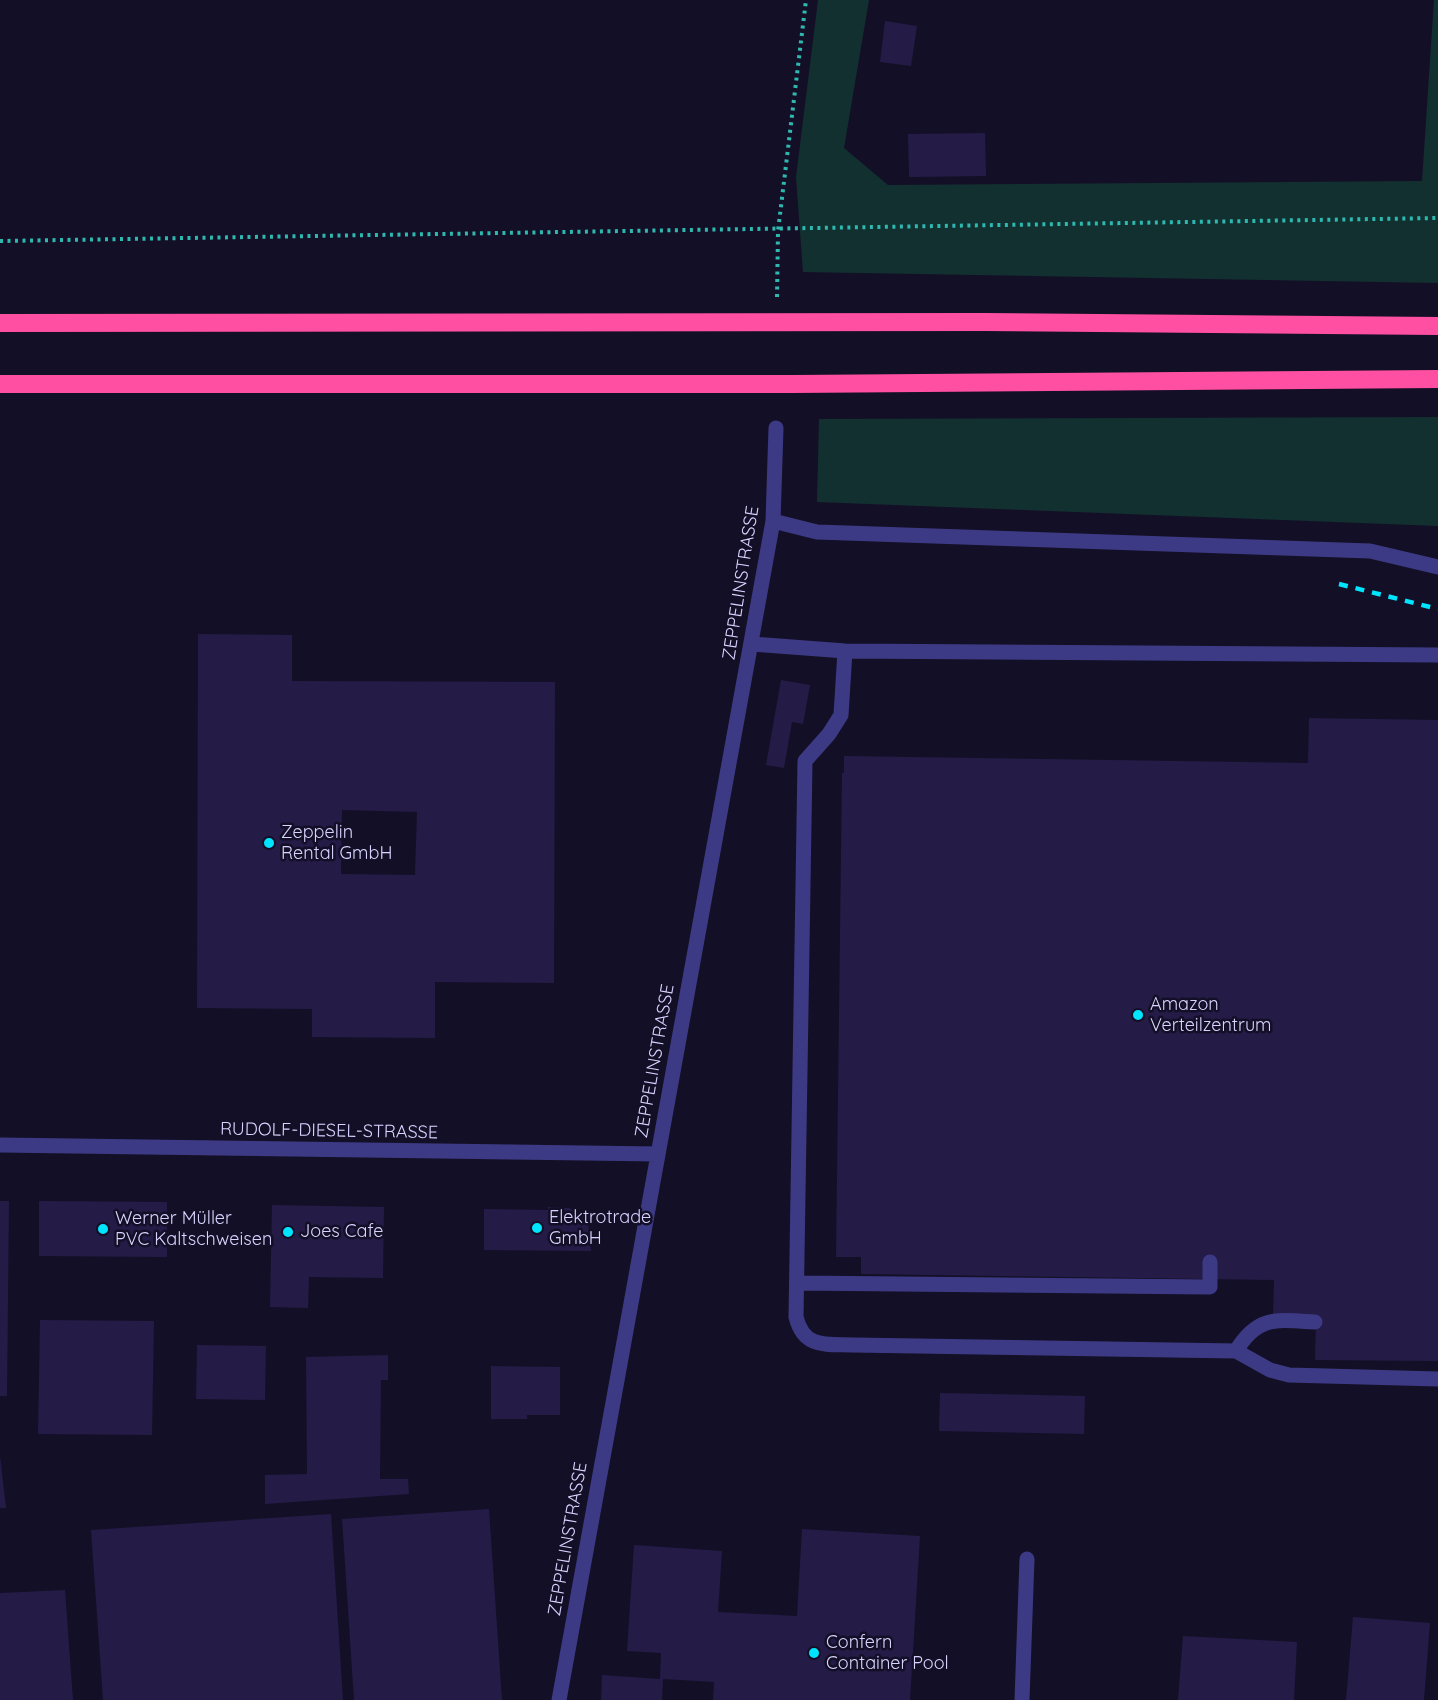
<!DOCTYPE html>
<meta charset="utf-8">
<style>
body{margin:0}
canvas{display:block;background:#130f26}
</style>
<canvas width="1438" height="1700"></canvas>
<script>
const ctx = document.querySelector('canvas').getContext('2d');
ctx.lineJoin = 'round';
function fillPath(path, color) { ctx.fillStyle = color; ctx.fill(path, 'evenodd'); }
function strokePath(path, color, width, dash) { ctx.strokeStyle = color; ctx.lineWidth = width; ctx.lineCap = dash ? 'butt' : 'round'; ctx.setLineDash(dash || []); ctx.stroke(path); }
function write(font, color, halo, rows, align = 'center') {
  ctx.font = font + ' Quicksand,sans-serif'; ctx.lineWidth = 5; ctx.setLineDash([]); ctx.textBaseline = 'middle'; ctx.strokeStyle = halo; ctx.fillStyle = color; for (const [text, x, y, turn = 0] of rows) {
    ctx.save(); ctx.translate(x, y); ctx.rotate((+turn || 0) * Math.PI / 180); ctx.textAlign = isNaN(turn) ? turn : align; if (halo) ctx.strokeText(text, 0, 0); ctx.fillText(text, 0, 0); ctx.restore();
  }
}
fillPath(new Path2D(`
 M818 0H869L844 148 888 185 1422 181 1434 0H1438V283L803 272 796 177Z
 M1438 417V526L817 502 819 419Z`), '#12302f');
fillPath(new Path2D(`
 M885 21 917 26 911 66 880 62Z
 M985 133 986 176 909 177 908 134Z
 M198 634 292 635V681L555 682 554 983 435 982V1038L312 1037V1009L197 1008ZM342 810 417 812 415 875 341 874Z
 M781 680 810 685 803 724 792 722 784 768 766 765Z
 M1309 718 1438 720V1361L1315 1360 1316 1318H1273L1274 1280 861 1274V1257H836L842 773H844V756L1308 763Z
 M0 1201H9L7 1396H0Z
 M39 1201 167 1202V1257L39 1256Z
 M272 1205 384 1207 383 1278 309 1277 308 1308 270 1307Z
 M548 1207 569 1208 580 1213 588 1223 591 1251 484 1250V1209L548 1210Z
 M40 1320 154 1321 152 1435 38 1434Z
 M197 1345 266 1346 265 1400 196 1399Z
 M388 1355V1380H381L380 1479H408L409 1494 265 1504V1475L307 1474 306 1357Z
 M491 1366 560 1367V1415H527V1419H491Z
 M940 1393 1085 1396 1084 1434 939 1431Z
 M0 1456 6 1508H0Z
 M489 1509 502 1700H354L342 1519Z
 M331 1514 343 1700H103L91 1530Z
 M802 1529 920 1536 910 1700H713L714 1682 663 1679 662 1700H601L602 1675 660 1679 661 1653 627 1651 634 1545 722 1551 718 1612 797 1616Z
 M65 1590 73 1700H0V1593Z
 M1353 1617 1430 1623 1424 1700H1346Z
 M1183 1636 1297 1642 1294 1700H1178Z`), '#241b47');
strokePath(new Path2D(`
 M0 241 1438 218
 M777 297 778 231 806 0`), '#2fb8b0', 4, [3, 4.5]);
strokePath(new Path2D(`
 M773 521 817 532 1370 551 1438 567
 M752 644 845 651 1438 655
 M845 651 841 715 829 734 805 761 796 1317C804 1349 826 1344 853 1345L1236 1351 1270 1370 1289 1375 1438 1379
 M0 1145 658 1154
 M797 1283 1210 1287V1262
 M1236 1351C1258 1315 1277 1320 1315 1322
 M559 1700 773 521 776 428
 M1022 1700 1027 1559`), '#3d3a85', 15);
strokePath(new Path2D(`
 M0 323 985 322 1438 326
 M0 384H793L1438 379`), '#ff4fa3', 18);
strokePath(new Path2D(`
 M1339 584 1438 609`), '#00e5ff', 4.5, [9, 8]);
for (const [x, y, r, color] of [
 [269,843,6,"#00e5ff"],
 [1138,1015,6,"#00e5ff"],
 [537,1228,6,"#00e5ff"],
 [103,1229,6,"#00e5ff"],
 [288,1232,6,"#00e5ff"],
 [814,1653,6,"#00e5ff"]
]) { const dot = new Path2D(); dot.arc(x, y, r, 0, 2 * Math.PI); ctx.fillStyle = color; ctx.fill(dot); strokePath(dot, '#130f26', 2); }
write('18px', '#d9d4ff', '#130f26', [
 ["ZEPPELINSTRASSE",741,583,-81],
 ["ZEPPELINSTRASSE",655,1061,-80],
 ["RUDOLF-DIESEL-STRASSE",329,1131,1],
 ["ZEPPELINSTRASSE",568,1539,-80]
]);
write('18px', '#d9d4ff', '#130f26', [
 ["Zeppelin",281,833],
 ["Rental GmbH",281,854],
 ["Amazon",1150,1005],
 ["Verteilzentrum",1150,1026],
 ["Elektrotrade",549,1218],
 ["GmbH",549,1239],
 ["Werner Müller",115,1219],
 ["PVC Kaltschweisen",115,1240],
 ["Joes Cafe",300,1232],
 ["Confern",826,1643],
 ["Container Pool",826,1664]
], 'left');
</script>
